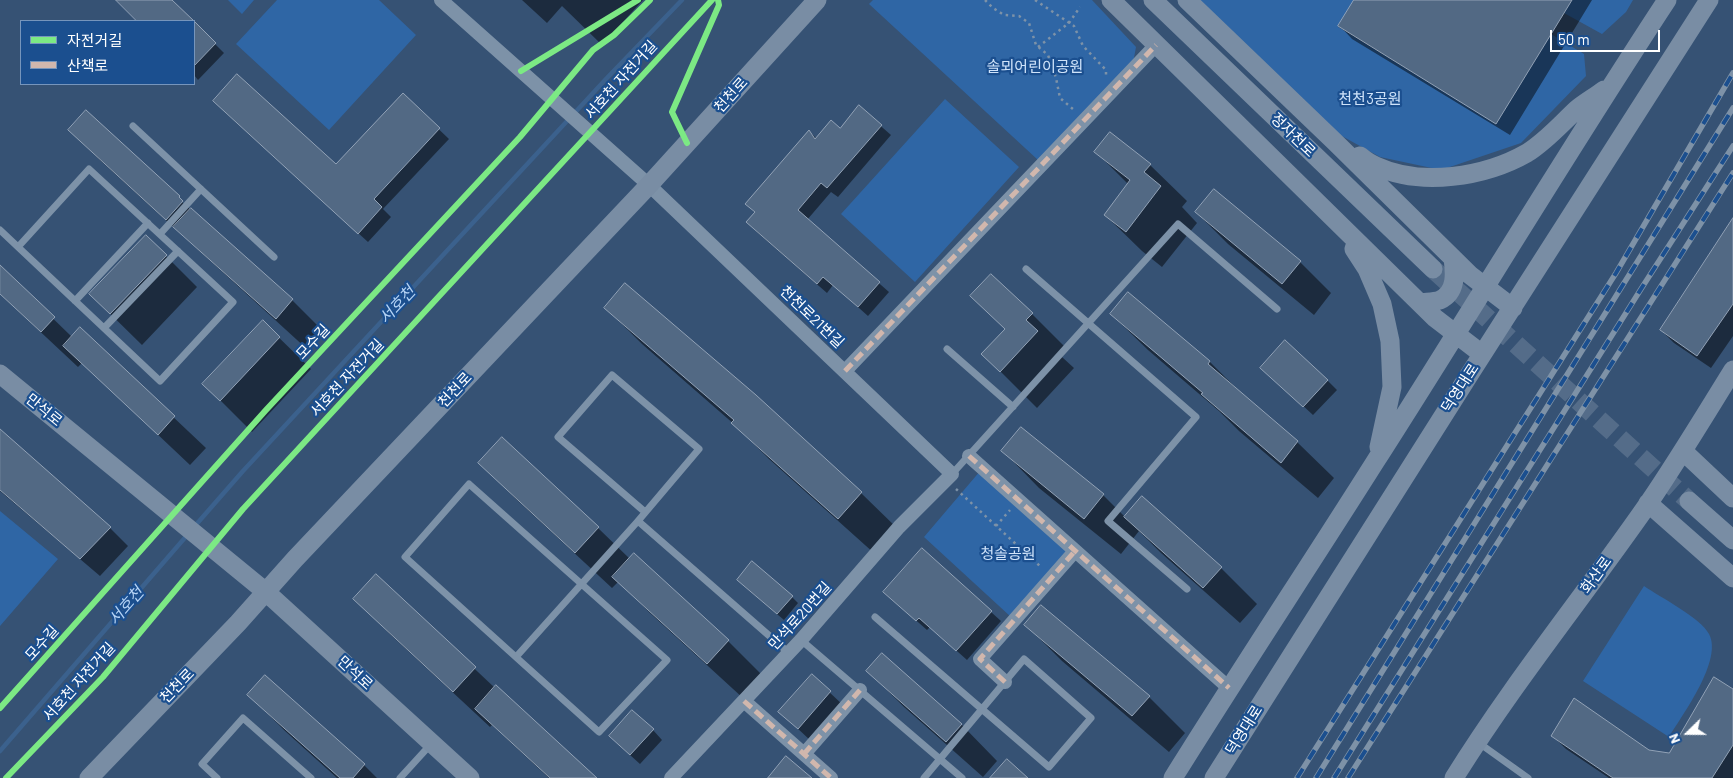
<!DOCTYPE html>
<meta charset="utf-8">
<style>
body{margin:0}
#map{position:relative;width:1733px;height:778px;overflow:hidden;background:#365274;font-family:Barlow,"Noto Sans KR",sans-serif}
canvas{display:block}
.legend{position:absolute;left:20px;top:20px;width:175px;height:65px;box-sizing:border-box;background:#1b4f8f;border:1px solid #7695bc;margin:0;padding:6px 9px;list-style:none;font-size:15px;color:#fff}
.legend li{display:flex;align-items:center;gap:10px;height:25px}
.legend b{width:25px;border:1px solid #7695bc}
.north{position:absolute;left:1663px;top:708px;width:50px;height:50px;-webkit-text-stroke:4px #1b4f8f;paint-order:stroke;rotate:248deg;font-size:14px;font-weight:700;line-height:20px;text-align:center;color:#fff}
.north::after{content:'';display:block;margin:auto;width:18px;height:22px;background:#fff;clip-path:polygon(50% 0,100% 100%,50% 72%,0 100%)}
.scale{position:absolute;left:1550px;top:30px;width:110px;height:22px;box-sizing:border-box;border:2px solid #fff;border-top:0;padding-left:6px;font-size:15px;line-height:18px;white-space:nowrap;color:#fff;-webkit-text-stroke:4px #1b4f8f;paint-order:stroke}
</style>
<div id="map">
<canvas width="1733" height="778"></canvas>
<ul class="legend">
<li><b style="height:6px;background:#7ce984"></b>자전거길</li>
<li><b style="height:6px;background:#d1b7ad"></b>산책로</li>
</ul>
<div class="north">N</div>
<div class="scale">50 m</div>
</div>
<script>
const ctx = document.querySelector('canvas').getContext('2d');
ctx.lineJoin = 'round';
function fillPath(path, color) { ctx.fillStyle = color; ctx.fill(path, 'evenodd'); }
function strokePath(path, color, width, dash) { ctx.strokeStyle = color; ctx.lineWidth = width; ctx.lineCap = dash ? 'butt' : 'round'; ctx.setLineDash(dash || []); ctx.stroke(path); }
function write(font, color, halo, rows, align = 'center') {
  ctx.font = font + ' Barlow,"Noto Sans KR",sans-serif'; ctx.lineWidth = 4.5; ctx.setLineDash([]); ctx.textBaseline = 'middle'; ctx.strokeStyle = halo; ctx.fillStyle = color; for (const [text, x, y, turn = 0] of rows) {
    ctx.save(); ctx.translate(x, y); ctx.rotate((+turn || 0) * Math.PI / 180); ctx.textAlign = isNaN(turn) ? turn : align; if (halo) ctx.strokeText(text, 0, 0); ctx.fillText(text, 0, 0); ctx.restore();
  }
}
fillPath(new Path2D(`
 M228 0H254L242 14Z
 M277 0H379L416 35 329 130 236 44Z
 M873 0H1092L1136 47 1133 63 1038 160 869 4Z
 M1198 0H1354L1338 27 1496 123 1551 34 1584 54 1586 76 1521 143 1441 170 1380 157 1340 135Z
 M1572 0H1633L1626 12 1602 34 1564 13Z
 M945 99 1019 167 915 282 841 214Z
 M981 470 1071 551 1011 617 924 537Z
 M0 511 58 559 0 626Z
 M1644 586C1660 597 1701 618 1709 634 1723 660 1683 714 1669 737L1583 681Z`), '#2f66a5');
fillPath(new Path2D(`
 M117 0H170L192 21H139Z
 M522 0H643L602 45 562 6 547 23Z
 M1356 0H1592L1510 135 1352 39 1340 26Z
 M194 23 224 53 198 80 194 75Z
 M403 95 449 139 383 209 391 217 368 242 224 111 336 166Z
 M859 107 891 135 838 197 831 192 807 220 889 292 868 316 833 285 827 293 757 232 748 222 756 213 746 204 809 131 817 139 840 129Z
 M69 130 182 202 292 300 324 332 308 350 101 161Z
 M1110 133 1150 165 1187 201 1182 207 1197 223 1162 267 1142 251 1105 215 1129 185 1096 152Z
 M1196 212 1300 262 1331 293 1314 315 1228 244Z
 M1733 221V336L1711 368 1674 343 1661 330Z
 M166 256 197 287 142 345 90 294Z
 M0 267 72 337 80 329 206 448 190 465 82 363 78 367 0 294Z
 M1129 294 1210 362 1245 397 1297 442 1334 478 1318 498 1239 431 1219 411 1148 350 1111 314Z
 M606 308 861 493 898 529 875 554 769 459 735 425 642 344Z
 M1032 314 1068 350 1062 357 1074 368 1037 408 983 354Z
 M263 322 311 369 252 432 204 384Z
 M1272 377 1327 380 1337 390 1313 415Z
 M0 431 110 528 128 546 100 576 0 491Z
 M502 439 598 528 630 559 728 641 764 677 744 699 650 613 619 581 612 588 516 499 480 463Z
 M1003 451 1103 495 1125 517 1221 568 1257 604 1240 623 1161 553 1139 531 1121 554 1039 488Z
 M376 576 495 688 595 778H549L492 725 490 727 391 635 355 599Z
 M744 586 792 597 798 603 784 620Z
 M894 601 991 612 1001 621 967 660 930 627 927 630Z
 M1026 625 1149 697 1185 733 1169 752 1062 661Z
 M868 671 961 724 997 761 983 777 904 707Z
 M812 676 843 705 811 741 780 712Z
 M265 677 364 765 377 778H337L285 731 249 695Z
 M1733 691V778H1609L1566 749 1553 736 1669 754Z
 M653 730 662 740 640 764 620 746Z`), '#0007');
strokePath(new Path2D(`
 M194 527 243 471 606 79 682 0
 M0 751 189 533`), '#3b618d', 4.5);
const building = new Path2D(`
 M116 0H172L194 21H137Z
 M1354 0H1572L1496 124 1338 26Z
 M194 21 216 43 194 66Z
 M237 74 336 164 403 93 440 128 374 199 382 207 358 234 213 101Z
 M859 105 882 125 827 188 821 183 798 210 880 282 858 307 823 277 817 284 746 222 755 212 745 204 809 130 815 139 831 120 840 128Z
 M86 110 180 196 179 197 183 201 166 220 68 130Z
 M1110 132 1151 164 1144 172 1161 186 1126 232 1104 215 1130 180 1094 152Z
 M1214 189 1301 261 1282 284 1195 212Z
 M191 208 293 299 276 319 173 227Z
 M1733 218V304L1697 356 1660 330Z
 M146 235 167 255 110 314 89 294Z
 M0 265 55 317 41 332 0 294Z
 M991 274 1033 313 1026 320 1038 331 1000 372 981 354 1005 329 970 296Z
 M625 283 756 395 862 492 838 519 731 423 734 420 604 308Z
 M1128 292 1210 361 1208 364 1298 441 1281 463 1201 394 1203 393 1110 314Z
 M263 320 280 337 220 401 202 384Z
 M80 327 175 416 158 435 63 346Z
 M1285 340 1328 380 1303 407 1260 368Z
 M1021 427 1104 494 1084 519 1001 451Z
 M0 429 111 527 80 559 0 490Z
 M502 437 599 527 575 553 478 463Z
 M1142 496 1222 567 1203 588 1124 517Z
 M922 548 992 611 956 651 919 618 916 621 883 592Z
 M634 553 729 640 707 664 612 577Z
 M752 561 793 596 777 614 737 580Z
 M376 574 476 667 453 692 353 599Z
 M1041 605 1150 696 1132 716 1024 625Z
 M882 653 962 724 946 742 866 671Z
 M812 674 831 691 798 729 778 712Z
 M265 675 365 764 353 778H340L247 695Z
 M1714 677 1733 689V745L1712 778H1613L1551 736 1574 698 1649 750 1669 753Z
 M496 685 597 778H550L475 709Z
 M632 710 654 729 630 755 609 736Z
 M786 756 812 778H768Z
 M1007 759 1028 778H990Z`);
fillPath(building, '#526984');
strokePath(building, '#92a2b6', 1);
strokePath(new Path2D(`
 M1433 269 1689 501`), '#546c89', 19, [19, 9]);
strokePath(new Path2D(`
 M985 0 993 8 1004 15 1019 16 1029 23 1036 45 1048 55 1056 78 1060 98 1074 110
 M1035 0 1074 26 1083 46 1106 70V78
 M1038 47 1069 23 1080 7
 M956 489 1042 568
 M996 526 1010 510`), '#7d92a8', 2.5, [2.5, 4]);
strokePath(new Path2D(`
 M133 126 274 257
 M0 230 160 381 233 302 89 169 18 247
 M160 234 201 189
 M1026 269 1196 417 1108 521 1187 589
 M75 301 148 223
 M104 328 178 251
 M947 349 1013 407
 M952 474 1178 224 1277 309
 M469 484 667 660 599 732 405 557Z
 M645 512 558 437 612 375 699 449 638 521 789 653
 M875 617 1049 767 1091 718 1024 659 924 778
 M801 640 962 778
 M516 657 638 521
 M1479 743 1528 778
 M217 778 202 764 243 718 311 778
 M400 778 432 743`), '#7d92a8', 7);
strokePath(new Path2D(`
 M441 0 649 185 952 474 899 527 801 640 671 778
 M845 371 1156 45
 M969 456 1229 688
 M1005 682 980 659 1075 551
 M744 701 831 778
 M804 754 860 690`), '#7d92a8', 14);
strokePath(new Path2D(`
 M1111 0 1435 318 1482 354
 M1153 0 1433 269
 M1187 0 1335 142 1470 275 1513 308
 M1360 156C1365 160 1370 164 1376 166 1421 187 1485 177 1527 153 1545 142 1560 125 1576 110 1584 103 1595 97 1604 90
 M1354 249 1367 269 1382 304 1390 341 1392 387 1379 447
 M1420 303C1426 302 1435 302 1440 300 1457 292 1455 273 1453 258
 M0 374 266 592 470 778
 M1683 451 1733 498
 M1689 501 1733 540
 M1648 503 1733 578
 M89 778 238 623 295 559 649 185 817 0
 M1173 778C1239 672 1308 568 1375 462 1473 309 1567 152 1667 0
 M1214 778 1471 372 1709 0
 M1454 778C1513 683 1584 596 1648 504 1678 460 1705 415 1733 370`), '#798da4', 19);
const rail = new Path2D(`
 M1297 778 1616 273 1733 73
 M1316 778 1733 108
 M1334 778 1641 289 1733 146
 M1348 778 1733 173`);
strokePath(rail, '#7e92a7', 5.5);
strokePath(rail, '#1b4f8f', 4, [11]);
strokePath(new Path2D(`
 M845 371 1156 45
 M969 456 1229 688
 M1005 682 980 659 1075 551
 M744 701 831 778
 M804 754 860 690`), '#d1b7ad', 5, [10, 5]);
strokePath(new Path2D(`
 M521 71 638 0
 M687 143 672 112 719 5 718 0
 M0 708 266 410 520 137 593 50 614 35 650 0
 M6 778 103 677 243 509 712 0`), '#7ce984', 6);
write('15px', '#cfe3fa', '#1b4f8f', [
 ["솔뫼어린이공원",1035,67],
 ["천천3공원",1370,99],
 ["청솔공원",1008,554]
]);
write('15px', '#fff', '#1b4f8f', [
 ["서호천 자전거길",621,80,-48],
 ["천천로",731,95,-48],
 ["정자천로",1293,135,44],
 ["천천로21번길",812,317,44],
 ["모수길",313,342,-47],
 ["서호천 자전거길",347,378,-47],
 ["덕영대로",1460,388,-57],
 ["천천로",455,390,-47],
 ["만석로",44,410,39],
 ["화산로",1596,575,-54],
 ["만석로20번길",800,616,-48],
 ["모수길",42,643,-48],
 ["만석로",355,673,43],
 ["서호천 자전거길",79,682,-48],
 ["천천로",177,686,-46],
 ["덕영대로",1244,730,-58]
]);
write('italic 16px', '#b5d3f5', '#1b4f8f', [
 ["서호천",397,305,-47],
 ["서호천",126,606,-49]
]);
</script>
